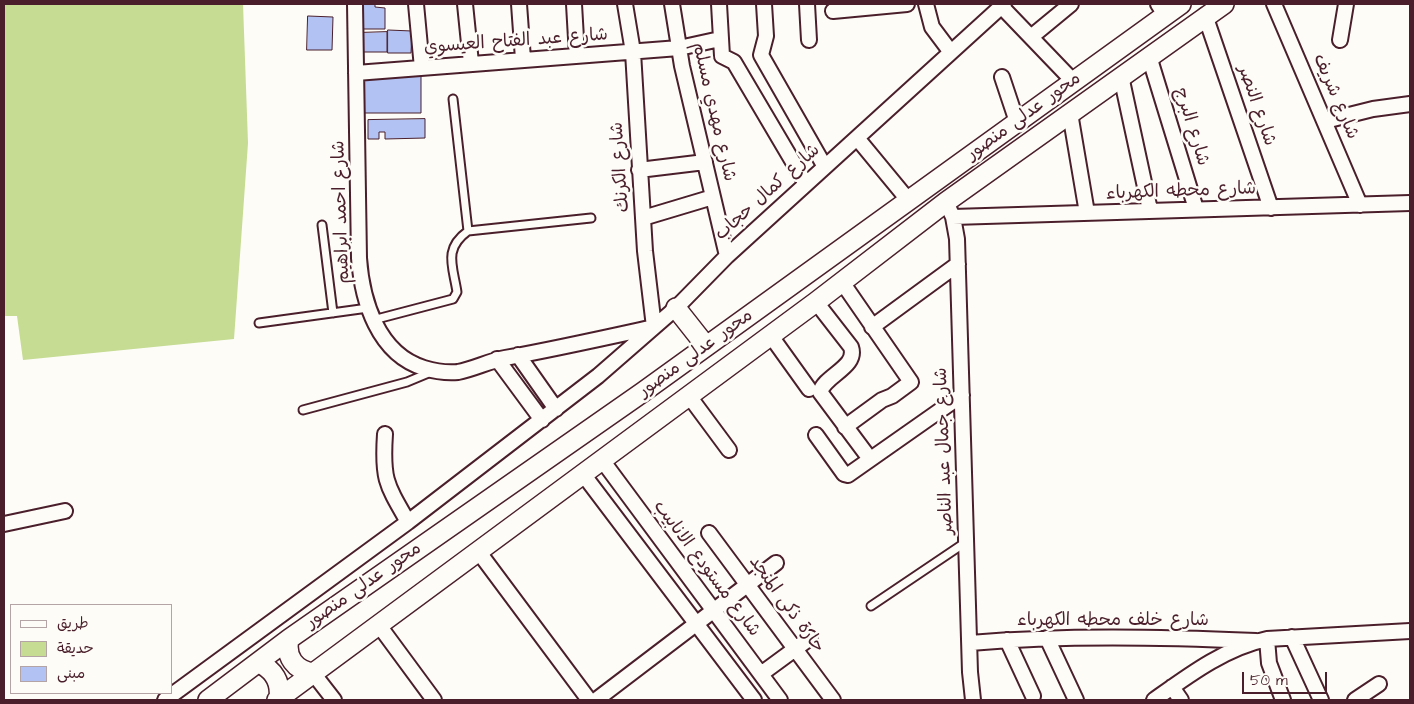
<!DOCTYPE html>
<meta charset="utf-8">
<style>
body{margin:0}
#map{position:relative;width:1414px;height:704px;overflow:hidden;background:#fdfcf7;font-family:"Architects Daughter","Playpen Sans Arabic",sans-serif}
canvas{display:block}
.frame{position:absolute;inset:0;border:5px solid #4a1f2b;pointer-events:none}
.legend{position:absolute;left:10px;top:604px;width:162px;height:90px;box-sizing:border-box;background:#fdfcf7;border:1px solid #b5a4a5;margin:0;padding:6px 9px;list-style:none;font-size:15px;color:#4a1f2b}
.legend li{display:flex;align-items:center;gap:10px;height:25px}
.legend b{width:25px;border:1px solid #b5a4a5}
.scale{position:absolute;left:1242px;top:672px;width:85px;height:22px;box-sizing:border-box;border:2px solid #4a1f2b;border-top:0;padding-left:6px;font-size:15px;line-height:18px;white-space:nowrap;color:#4a1f2b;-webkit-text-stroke:4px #fdfcf7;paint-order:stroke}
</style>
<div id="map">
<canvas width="1414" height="704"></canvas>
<div class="frame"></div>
<ul class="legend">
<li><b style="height:6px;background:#fdfcf7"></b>طريق</li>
<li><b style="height:14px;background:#c5dc92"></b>حديقة</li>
<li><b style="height:14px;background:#b2c3f3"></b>مبنى</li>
</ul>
<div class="scale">50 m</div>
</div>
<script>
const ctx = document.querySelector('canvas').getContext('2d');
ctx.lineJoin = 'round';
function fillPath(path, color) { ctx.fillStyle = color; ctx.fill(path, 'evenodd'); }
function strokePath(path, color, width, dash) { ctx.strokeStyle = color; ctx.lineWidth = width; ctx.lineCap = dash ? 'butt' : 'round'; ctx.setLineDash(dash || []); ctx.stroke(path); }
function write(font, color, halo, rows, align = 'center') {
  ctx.font = font + ' "Architects Daughter","Playpen Sans Arabic",sans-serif'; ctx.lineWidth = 5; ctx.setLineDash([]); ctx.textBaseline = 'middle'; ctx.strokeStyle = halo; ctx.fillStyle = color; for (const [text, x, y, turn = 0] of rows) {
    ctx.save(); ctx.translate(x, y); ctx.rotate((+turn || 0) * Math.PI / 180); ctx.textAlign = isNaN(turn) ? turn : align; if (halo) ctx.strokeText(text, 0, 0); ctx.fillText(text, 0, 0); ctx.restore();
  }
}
fillPath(new Path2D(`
 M4 4H243L248 143 234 339 23 360 17 316H4Z`), '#c5dc92');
const building = new Path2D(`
 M355 4H375V7L385 8V29H355Z
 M308 16 333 17 332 50H307Z
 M388 30 412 31 411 53H388Z
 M387 32V52H356V33Z
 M364 75H421V113H364Z
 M425 119V138L385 139V132H379V139H368V120Z`);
fillPath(building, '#b2c3f3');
strokePath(building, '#4a1f2b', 1);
const lane = new Path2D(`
 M453 99 468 231
 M322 225 333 313
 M373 320 453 299 457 292C453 266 443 249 468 231L591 218
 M259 323 368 308
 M303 410 407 382 431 372
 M871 606 966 542`);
const street = new Path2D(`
 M355 4 359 258C362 301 378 354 424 368 434 371 447 373 458 372 474 369 489 361 505 358 555 349 604 338 654 327L645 251 633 52 625 4
 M416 4 422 68
 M465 4 471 63
 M519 4 523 59
 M574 4 577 56
 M672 4 682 66 727 256
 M719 4 722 56 734 62 806 184
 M764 4 766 36 761 55 825 167
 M807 4 809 40
 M926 4 932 27 950 51
 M1158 4 1166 16
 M1274 4 1360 205
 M1001 6 1073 81
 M833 11 907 4
 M1205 15 1271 208
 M1031 37 1071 4
 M1340 40 1346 4
 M1149 56 1196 209
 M356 73 679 48 720 39
 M1121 76 1150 210
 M1002 77 1017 122
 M1070 113 1087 213
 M1325 121 1373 109 1410 104
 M857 138 909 201
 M639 170 705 162
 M946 202 953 217 957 239 970 672 973 700
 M953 217 1410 203
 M643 218 713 197
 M842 282 911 382 892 396 882 400 845 427
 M816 302 851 347C858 367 825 375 820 392L870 459
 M872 327 958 264
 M771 336 809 389
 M518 355 556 409
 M497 359 542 420
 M689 396 729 450
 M385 434C382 479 386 484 408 522
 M816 435 844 474 848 475 962 395
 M602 460 780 700
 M583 474 754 700
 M4 524 65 511
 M709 533 833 700
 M478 551 589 700
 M378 624 434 700
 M1292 637 1321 700
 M1047 638 1076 700
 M1267 639 1269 663 1283 700
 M1007 640 1033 696
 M970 643C1065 635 1160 637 1256 641
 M313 673 334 700
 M761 674 810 638
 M1172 687 1181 700
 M165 700 408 522 598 376 676 308 727 256 1004 4
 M596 700 776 563
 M1154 700C1189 675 1225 648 1267 639L1410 631
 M1355 700 1379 684`);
const secondary = new Path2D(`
 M676 308 706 346
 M289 639C285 657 295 670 313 673
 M259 663C274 670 281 682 279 698
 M208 700 289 639 643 392 1181 4
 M277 700 816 302 946 202 1224 4`);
strokePath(lane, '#4a1f2b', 11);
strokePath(street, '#4a1f2b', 18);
strokePath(secondary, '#4a1f2b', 22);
strokePath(lane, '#fdfcf7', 7);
strokePath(street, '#fdfcf7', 14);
strokePath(secondary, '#fdfcf7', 19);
write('18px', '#4a1f2b', '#fdfcf7', [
 ["شارع عبد الفتاح العيسوي",516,42,-4],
 ["شارع شريف",1335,97,67],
 ["شارع النصر",1256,106,71],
 ["شارع مهدي مسلم",713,112,77],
 ["محور عدلى منصور",1024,117,-36],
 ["شارع البرج",1191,127,73],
 ["شارع الكرنك",621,167,-94],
 ["شارع محطه الكهرباء",1181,192,-2],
 ["شارع كمال حجاب",768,193,-42],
 ["شارع احمد ابراهيم",342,212,-92],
 ["محور عدلى منصور",696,354,-36],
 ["شارع جمال عبد الناصر",945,451,-92],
 ["شارع مستودع الانابيب",706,569,53],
 ["محور عدلى منصور",364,586,-35],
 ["حارة ذكى المنجد",786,605,54],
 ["شارع خلف محطه الكهرباء",1113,621]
]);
</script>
